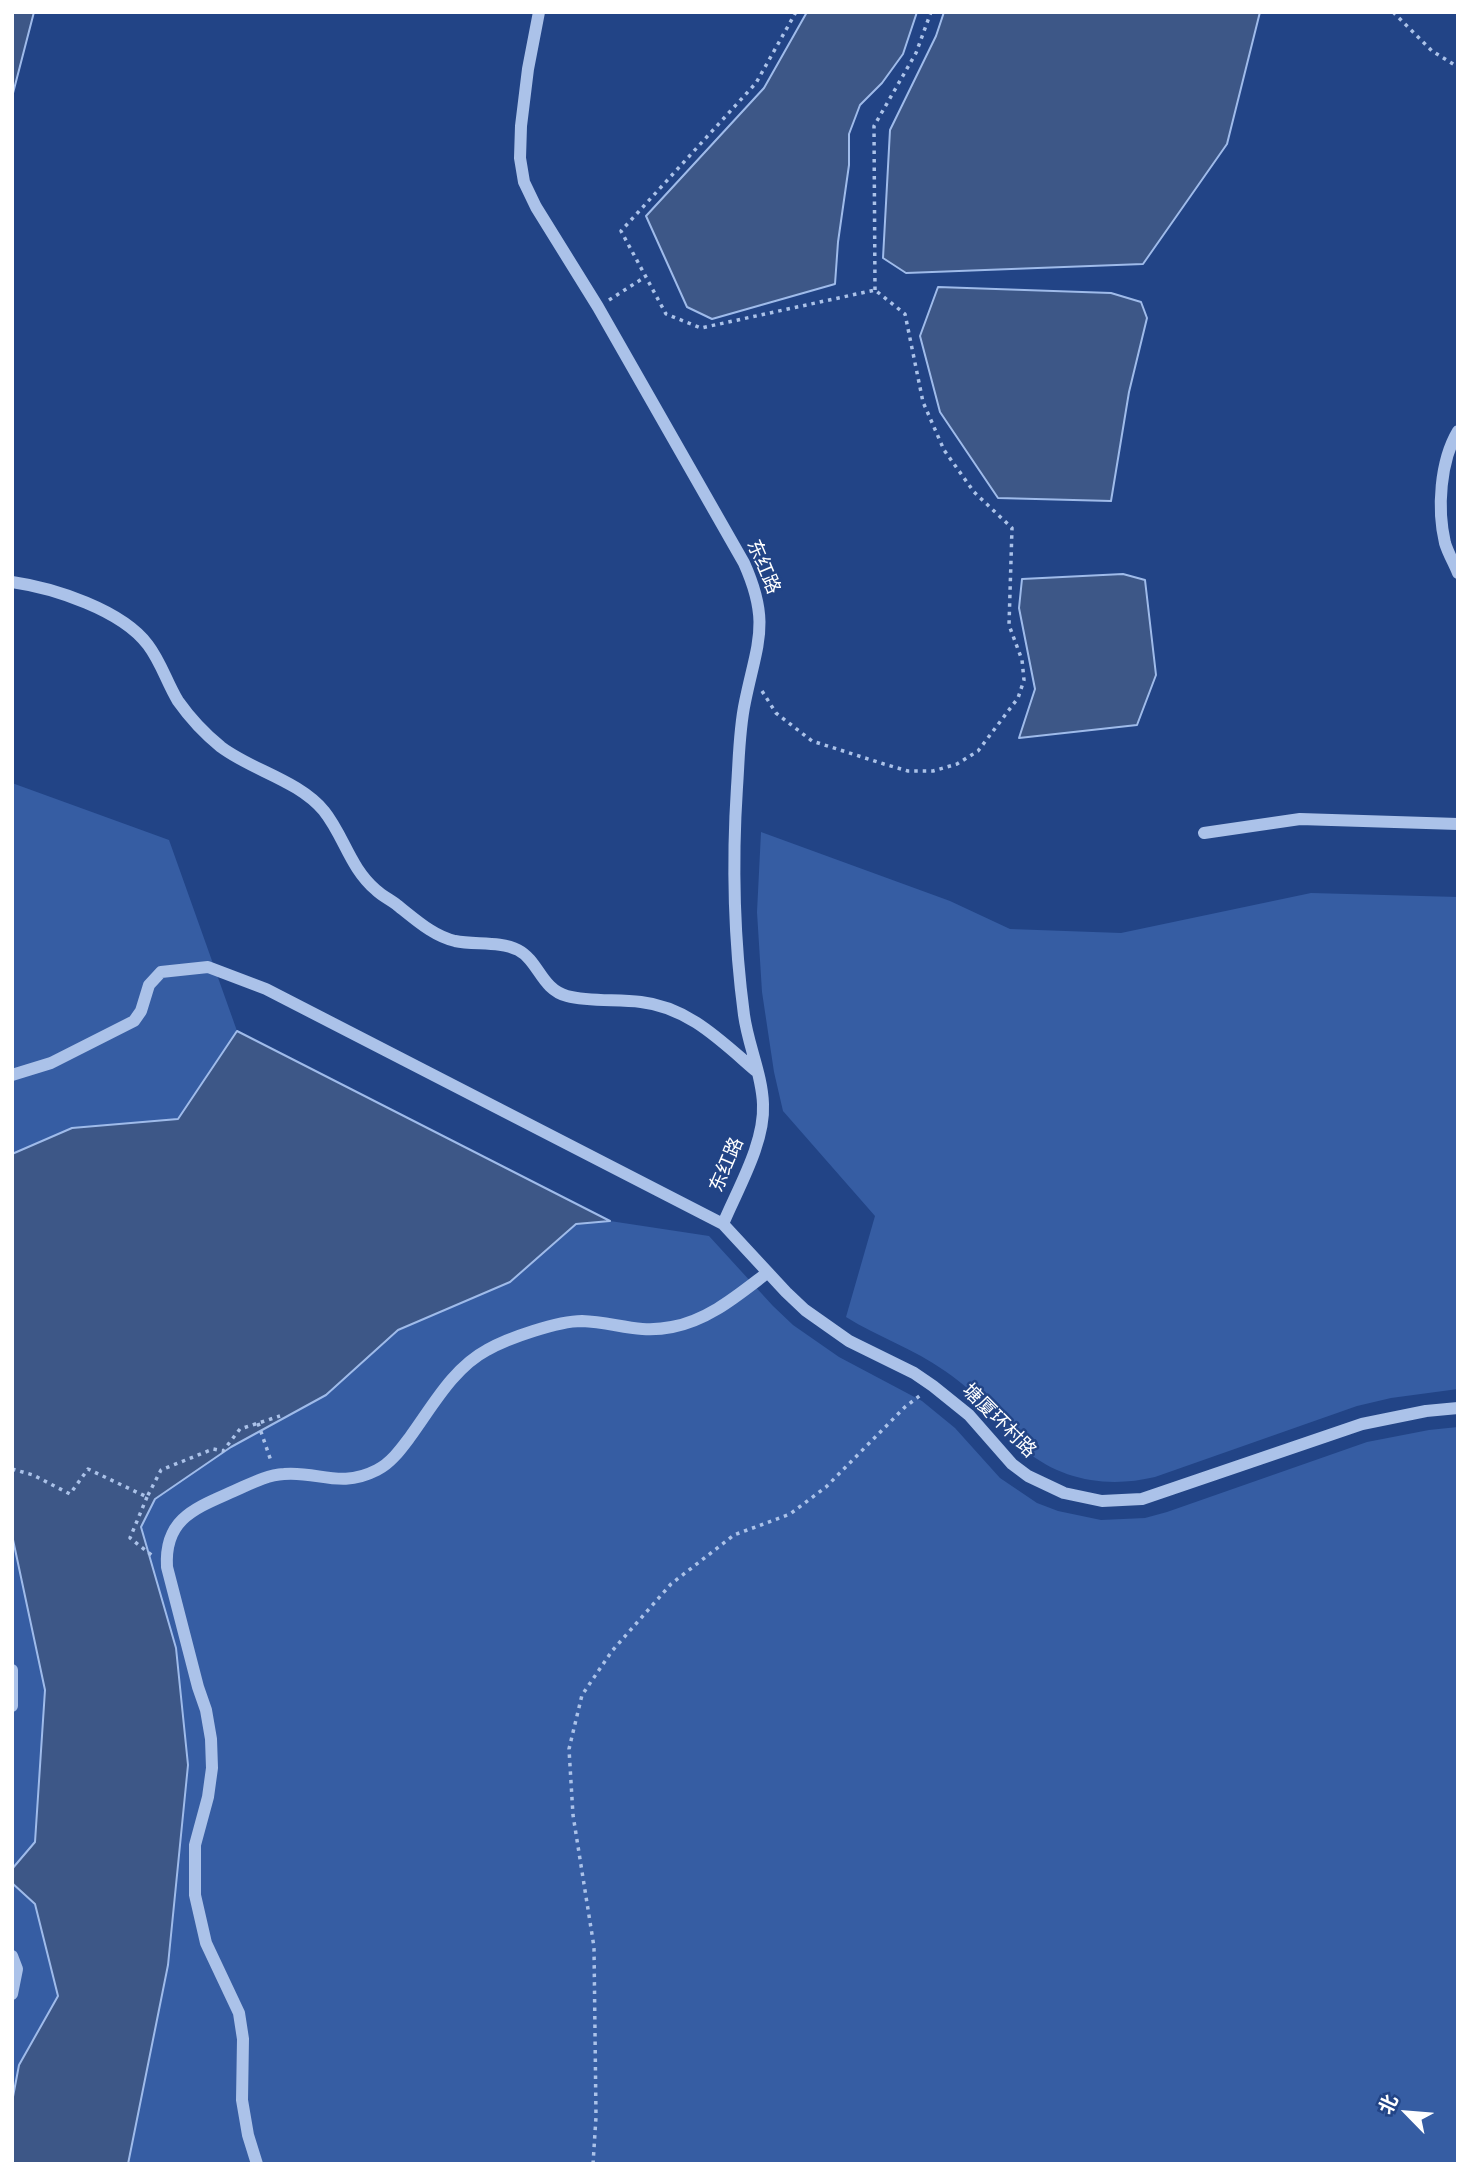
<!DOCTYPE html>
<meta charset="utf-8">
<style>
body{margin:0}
#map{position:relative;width:1470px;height:2176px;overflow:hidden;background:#224486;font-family:"Noto Sans","Noto Sans SC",sans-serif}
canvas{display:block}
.frame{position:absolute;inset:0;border:14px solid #fff;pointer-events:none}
.north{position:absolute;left:1372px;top:2078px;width:70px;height:70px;-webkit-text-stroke:5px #224486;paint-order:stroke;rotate:295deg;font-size:19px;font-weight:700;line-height:28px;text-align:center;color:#fff}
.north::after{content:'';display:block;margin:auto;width:24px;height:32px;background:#fff;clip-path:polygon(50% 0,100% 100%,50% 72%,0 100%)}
</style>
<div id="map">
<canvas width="1470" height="2176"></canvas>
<div class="frame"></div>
<div class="north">北</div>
</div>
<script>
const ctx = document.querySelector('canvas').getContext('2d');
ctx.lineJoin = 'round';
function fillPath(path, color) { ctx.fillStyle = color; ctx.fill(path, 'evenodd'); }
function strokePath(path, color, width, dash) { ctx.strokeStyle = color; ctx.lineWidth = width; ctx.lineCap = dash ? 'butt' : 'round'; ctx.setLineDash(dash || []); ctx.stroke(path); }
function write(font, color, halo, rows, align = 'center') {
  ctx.font = font + ' "Noto Sans","Noto Sans SC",sans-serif'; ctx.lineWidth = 5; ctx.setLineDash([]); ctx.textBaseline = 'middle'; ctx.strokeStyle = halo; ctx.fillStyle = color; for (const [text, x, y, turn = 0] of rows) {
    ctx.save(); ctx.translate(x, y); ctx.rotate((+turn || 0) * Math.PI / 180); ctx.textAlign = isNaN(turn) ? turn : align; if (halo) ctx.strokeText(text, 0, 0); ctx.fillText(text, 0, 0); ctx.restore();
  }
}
fillPath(new Path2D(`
 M12 783 169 840 237 1031 178 1119 72 1128 12 1154Z
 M761 832 950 901 1010 929 1121 933 1311 893 1458 897V1389L1391 1398 1357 1406 1155 1477C1109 1488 1062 1481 1025 1450 1014 1440 1006 1428 996 1418 981 1400 964 1384 945 1371 914 1349 878 1337 846 1317L875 1216 783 1111 774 1072 762 992 757 912Z
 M610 1221 709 1236 773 1306 793 1325 839 1357 922 1401 955 1428 1000 1478 1037 1503 1058 1511 1101 1520 1145 1518 1167 1512 1367 1442 1429 1430 1458 1427V2164H128L168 1965 176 1648 141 1526 155 1499 231 1447 326 1395 398 1330 510 1282 576 1224Z
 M12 1535 45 1690 35 1842 12 1869Z
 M12 1883 35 1904 58 1996 19 2065 12 2102Z`), '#365da3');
const water = new Path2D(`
 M12 12H34L12 97Z
 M807 12H917L903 54 882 83 860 105 849 134V165L838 242 835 284 712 319 687 307 646 216 764 88Z
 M944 12H1260L1227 144 1143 264 906 273 883 258 890 130 936 36Z
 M938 287 1111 293 1141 302 1147 318 1129 392 1111 501 998 498 940 412 920 336Z
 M1123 574 1145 580 1156 675 1137 725 1019 738 1035 689 1019 608 1022 579Z
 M237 1031 610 1221 576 1224 510 1282 398 1330 326 1395 231 1447 155 1499 141 1527 176 1648 188 1765 168 1965 128 2164H12V2102L19 2065 58 1996 35 1904 12 1883V1869L35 1842 45 1690 12 1535V1154L72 1128 178 1119Z`);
fillPath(water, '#3d5787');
strokePath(water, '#9fbbea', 2);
strokePath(new Path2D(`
 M1393 12 1432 51 1458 67
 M875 290 874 126 916 53 931 12
 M609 300 645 277
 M762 691 776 713 812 741 884 764 908 771H933L957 764 978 751 1018 698 1024 680 1022 660 1009 625 1012 528 974 492 944 450 923 402 905 314 875 290 701 328 666 314 621 231 756 83 796 12
 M258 1423 271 1461
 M12 1469 33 1475 70 1494 88 1469 147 1497 161 1470 213 1449 223 1451 240 1429 280 1416
 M147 1497 130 1538 154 1557
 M593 2164 596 2117 594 1947 573 1815 569 1749 582 1695 612 1651 671 1584 734 1535 790 1514 826 1487 905 1407 922 1394`), '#abc2e9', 3.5, [3.5, 5]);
strokePath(new Path2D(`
 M539 12 528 69 521 126 520 158 524 182 536 207 598 307 744 563C771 623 757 643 745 702 739 730 739 759 737 787 732 863 734 940 744 1015 748 1045 762 1074 763 1104 765 1143 738 1188 723 1224
 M1458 431C1440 461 1437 509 1445 543 1448 553 1454 563 1458 573
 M12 582C54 588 122 610 148 645 161 662 167 683 178 701 190 718 205 734 221 747 253 771 298 780 324 811 344 836 350 868 376 890 382 896 391 900 397 905 415 919 433 936 455 941 475 945 500 941 518 950 539 961 541 989 567 996 590 1002 617 999 641 1002 688 1007 721 1041 756 1071
 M1204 833 1300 819 1458 824
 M12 1075 51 1063 134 1021 141 1011 149 985 161 972 208 967 266 989 723 1224 786 1292 805 1310 849 1341 914 1373 933 1386 969 1415 1012 1464 1028 1476 1064 1493 1102 1501 1142 1499 1362 1424 1426 1411 1458 1408
 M12 1670V1706
 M12 1956 17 1969 12 1994
 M257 2164 248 2135 242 2100 243 2039 239 2013 206 1943 195 1895V1845L208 1797 212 1768 211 1739 206 1710 198 1687 167 1567C164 1518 196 1508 234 1491 250 1484 266 1475 284 1474 319 1471 340 1489 377 1470 391 1463 401 1449 410 1437 432 1407 453 1368 487 1350 508 1338 558 1321 582 1321 615 1322 637 1334 672 1327 709 1320 738 1295 767 1273`), '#abc2e9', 12);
write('19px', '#fff', '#224486', [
 ["东红路",763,567,67],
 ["东红路",727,1165,-67],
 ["塘厦环村路",999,1421,45]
]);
</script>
